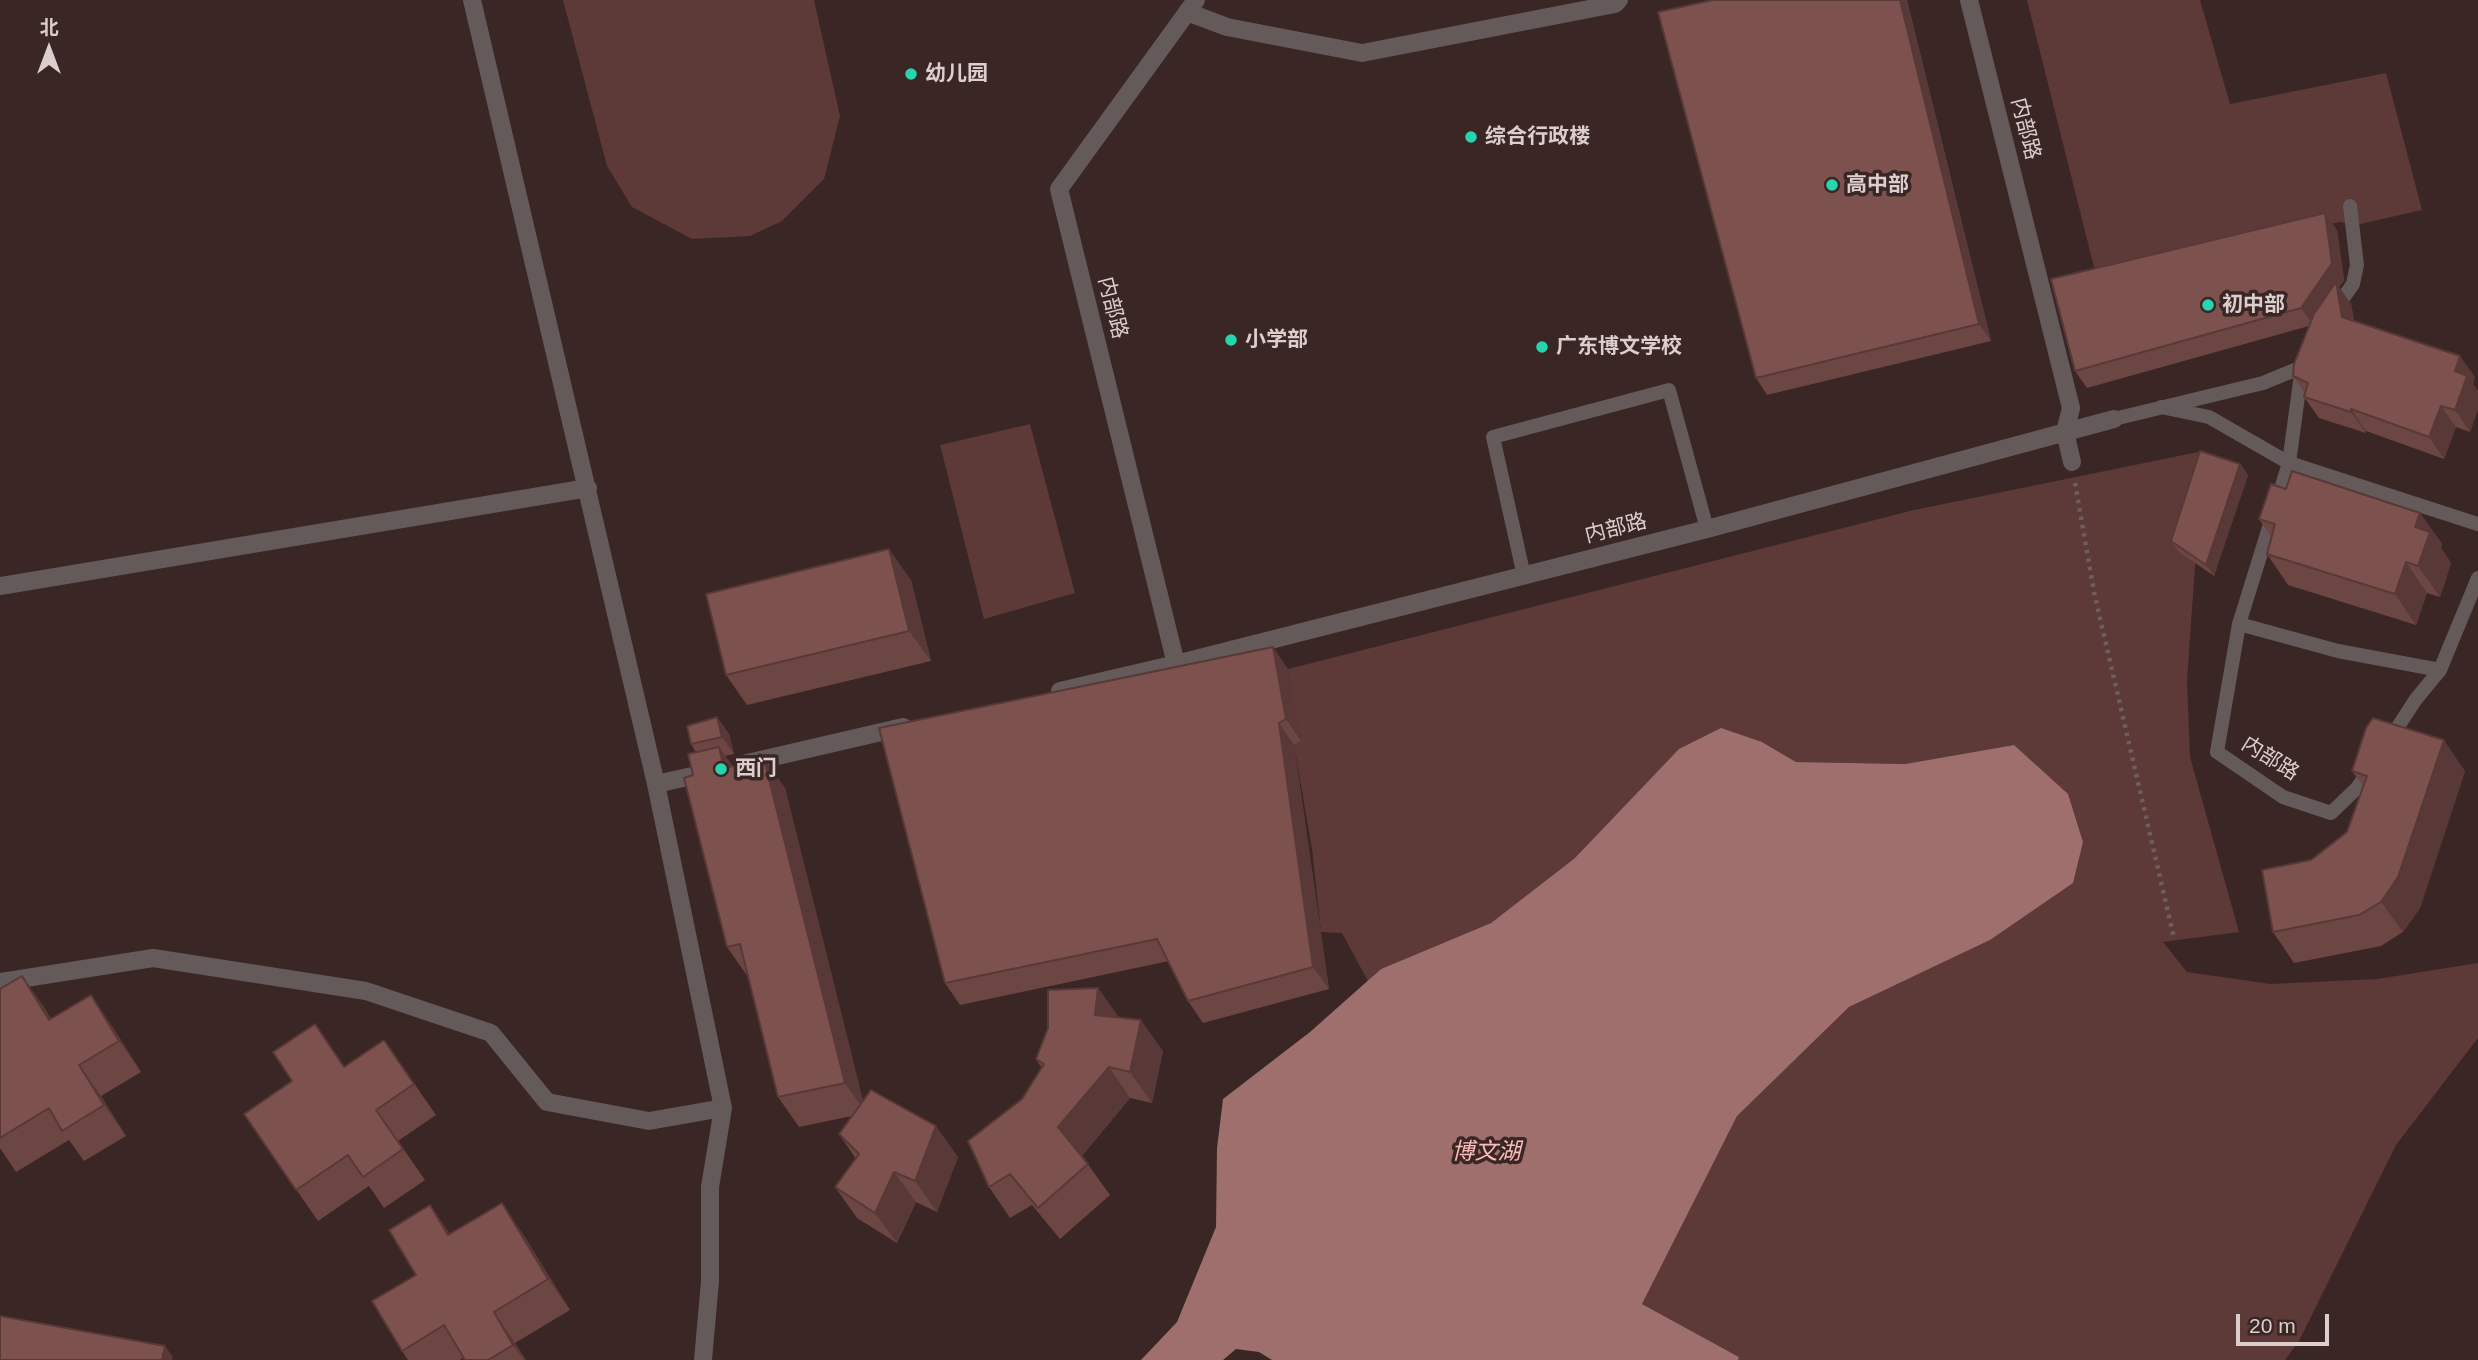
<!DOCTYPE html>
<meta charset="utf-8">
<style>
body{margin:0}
#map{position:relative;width:2478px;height:1360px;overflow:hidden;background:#3a2625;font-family:Arial,"Noto Sans SC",sans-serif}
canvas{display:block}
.north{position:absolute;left:14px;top:14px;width:70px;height:70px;-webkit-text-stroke:5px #3a2625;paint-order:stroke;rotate:0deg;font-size:19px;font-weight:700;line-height:28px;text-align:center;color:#dccecd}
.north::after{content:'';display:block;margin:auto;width:24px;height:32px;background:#dccecd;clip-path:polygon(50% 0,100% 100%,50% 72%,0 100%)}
.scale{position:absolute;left:2236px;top:1314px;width:93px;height:32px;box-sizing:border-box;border:4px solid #dccecd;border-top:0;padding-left:9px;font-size:21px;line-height:24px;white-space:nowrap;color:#dccecd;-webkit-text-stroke:5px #3a2625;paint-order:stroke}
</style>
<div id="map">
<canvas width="2478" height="1360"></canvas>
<div class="north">北</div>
<div class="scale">20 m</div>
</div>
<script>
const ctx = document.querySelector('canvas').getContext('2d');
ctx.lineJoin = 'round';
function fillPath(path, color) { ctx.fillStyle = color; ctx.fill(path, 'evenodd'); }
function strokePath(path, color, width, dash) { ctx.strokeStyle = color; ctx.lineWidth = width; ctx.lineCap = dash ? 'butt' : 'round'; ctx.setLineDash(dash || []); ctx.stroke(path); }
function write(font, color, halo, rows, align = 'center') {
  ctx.font = font + ' Arial,"Noto Sans SC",sans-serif'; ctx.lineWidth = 7; ctx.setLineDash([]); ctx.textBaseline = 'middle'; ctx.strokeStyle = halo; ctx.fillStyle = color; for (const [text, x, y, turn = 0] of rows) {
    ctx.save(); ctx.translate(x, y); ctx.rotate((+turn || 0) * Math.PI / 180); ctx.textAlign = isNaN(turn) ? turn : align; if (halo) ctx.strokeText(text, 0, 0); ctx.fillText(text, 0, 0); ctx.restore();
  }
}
fillPath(new Path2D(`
 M563 0H814L840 116 824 179 782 221 750 236 692 239 632 207 607 166Z
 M2027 0H2200L2230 104 2386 73 2422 210 2356 225 2339 222 2098 283Z
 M1030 424 1075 593 984 619 940 445Z
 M2203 451 2187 681 2190 757 2239 932 2163 942 2187 972 2271 984 2377 979 2478 963V1038L2396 1145 2299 1341 2285 1360H1738L1739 1357 1642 1304 1736 1116 1849 1007 1990 940 2014 745 1905 764 1796 762 1762 742 1575 858 1491 923 1381 969 1368 981 1342 933 1321 932 1312 849 1294 745 1301 741 1288 669 1914 510Z`), '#5d3937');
fillPath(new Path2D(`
 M1721 728 1762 742 1796 762 1905 764 2014 745 2068 794 2083 842 2073 883 1990 940 1849 1007 1737 1116 1642 1304 1739 1357 1738 1360H1272L1259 1352 1236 1349 1223 1360H1141L1177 1322 1216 1227 1217 1148 1223 1099 1310 1032 1381 969 1491 923 1575 858 1679 749Z`), '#9e6f6c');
strokePath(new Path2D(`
 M2075 483 2094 592 2174 938`), '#705e5d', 4.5, [3.5, 5]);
strokePath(new Path2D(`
 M2334 311 2353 284 2357 265 2350 206
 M2161 407 2209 417 2289 463 2239 624 2217 752 2283 797 2331 813 2357 788 2371 768
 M2114 419 2263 383 2302 367 2289 463 2478 524
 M1524 576 1493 437 1669 390 1707 529
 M2239 624 2338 651 2440 670 2478 578
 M2388 742 2416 699 2440 670`), '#645a59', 14);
strokePath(new Path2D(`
 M472 0 656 784 723 1108 710 1187V1281L703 1360
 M1196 0 1059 189 1176 664 1707 529 2114 419
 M1969 0 2071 408 2065 432 2072 462
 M1187 12 1227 27 1362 53 1615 4 1619 0
 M0 586 588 488
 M1060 691 1176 664
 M743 764 903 727
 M656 784 706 773
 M0 982 153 958 366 991 491 1033 547 1102 649 1121 723 1108`), '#645a59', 18);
fillPath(new Path2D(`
 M1713 0H1907L1991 341 1767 395 1756 378Z
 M2337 230 2344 280 2339 287 2351 304 2354 321 2475 377 2473 384 2478 391V409L2470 432 2456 427 2444 459 2366 431V433L2319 418 2304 397 2305 393 2293 376 2309 326 2087 388 2075 371Z
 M2240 464 2248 475 2214 576 2179 552 2171 541Z
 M2286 489 2420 513 2442 544 2441 548 2451 563 2440 597 2427 593 2416 625 2288 585 2267 554 2271 537 2259 519Z
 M911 580 931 661 747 705 726 675Z
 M1288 669 1301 741 1294 745 1329 989 1203 1023 1188 1001 1169 961 960 1005 945 983Z
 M717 717 729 734 734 754 725 756 732 766 764 759 785 788 863 1101 958 1157 937 1212 916 1202 897 1243 857 1218 835 1187 856 1159 839 1134 852 1116 799 1127 778 1097 748 977 727 947 693 775 696 752 691 744Z
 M2352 771H2465L2420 908 2403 932 2381 946 2294 963 2273 932 2311 860 2347 832 2363 786Z
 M1098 988 1119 1018 1163 1051 1152 1103 1130 1098 1082 1156 1110 1195 1060 1239 1032 1205 1010 1218 989 1187 1022 1099 1042 1068 1036 1059Z
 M0 989 44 1007 51 1019 112 1026 141 1072 101 1096 126 1136 84 1161 69 1140 16 1172 0 1148Z
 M384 1040 436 1115 398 1141 425 1180 384 1208 369 1186 318 1221 244 1114 345 1067Z
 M430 1205 450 1234H523L570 1310 515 1343 526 1360H465L464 1357 460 1360H408L402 1351Z`), '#6c4643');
fillPath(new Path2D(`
 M1900 0H1907L1991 341 1979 324Z
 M2325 213 2337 230 2344 280 2339 287 2351 304 2358 339 2313 325 2301 308Z
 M2460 356 2475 377 2473 384 2478 391V409L2470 432 2455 410V371Z
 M2441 406 2456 427 2444 459 2429 437Z
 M2351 409 2366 431V433L2351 412Z
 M2240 464 2248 475 2214 576 2206 565Z
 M2420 513 2442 544 2441 548 2451 563 2440 597 2418 566 2415 527Z
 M889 549 911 580 931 661 909 631Z
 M2406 562 2427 593 2416 625 2395 594Z
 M1273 647 1288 669 1301 741 1286 719Z
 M717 717 729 734 734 754 722 737Z
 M1279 723 1294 745 1329 989 1313 967Z
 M2444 740 2465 771 2420 908 2403 932 2381 902Z
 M719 747 740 776 724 768Z
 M764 759 785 788 866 1113 845 1083Z
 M22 976 44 1007 71 1051 49 1020Z
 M1098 988 1120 1019 1095 1015Z
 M91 995 112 1026 141 1072 119 1041Z
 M1141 1020 1163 1051 1152 1103 1130 1072Z
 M79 1065 101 1096 126 1136 104 1105Z
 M1109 1067 1130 1098 1080 1158 1058 1127Z
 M936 1126 958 1157 937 1212 915 1181Z
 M894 1172 916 1202 897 1243 875 1213Z
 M502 1203 523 1234 570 1310 548 1279Z
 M430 1205 451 1236 448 1235Z
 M494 1312 515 1343 526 1360H524L513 1345Z
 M165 1346 173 1357 172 1360H162Z`), '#583937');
const building = new Path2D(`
 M1713 0H1900L1979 324 1756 378 1658 12Z
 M2325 213 2332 263 2301 308 2075 371 2051 279Z
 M2336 282 2342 317 2460 356 2455 371 2467 376 2455 410 2441 406 2429 437 2351 409V412L2304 397 2308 383 2293 376 2294 364 2314 314Z
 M2200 451 2240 464 2206 565 2171 541Z
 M2292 471 2420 513 2415 527 2430 532 2418 566 2406 562 2395 594 2267 554 2275 524 2259 519 2271 484 2286 489Z
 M889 549 909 631 726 675 706 594Z
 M1273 647 1286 719 1279 723 1313 967 1188 1001 1157 939 945 983 879 728Z
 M717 717 722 737 691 744 687 726Z
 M2373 718 2444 740 2398 877 2381 902 2359 915 2273 932 2262 870 2311 860 2347 832 2367 776 2352 771 2366 728Z
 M719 747 724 768 764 759 845 1083 778 1097 740 944 727 947 684 778 693 775 688 754Z
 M22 976 49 1020 91 995 119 1041 79 1065 104 1105 62 1131 49 1108 0 1138V989Z
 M1098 988 1095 1015 1141 1020 1130 1072 1109 1067 1058 1127 1088 1164 1038 1208 1010 1174 989 1187 968 1141 1022 1099 1044 1064 1036 1059 1048 1028V990Z
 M315 1024 344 1067 384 1040 414 1084 376 1110 403 1149 363 1177 348 1155 296 1190 244 1114 292 1081 273 1052Z
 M871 1090 936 1126 915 1181 894 1172 875 1213 835 1187 859 1154 839 1134Z
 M502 1203 548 1279 494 1312 513 1345 488 1360H465L444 1325 402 1351 372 1301 416 1275 389 1230 430 1205 448 1235Z
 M0 1316 165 1346 162 1360H0Z`);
fillPath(building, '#7d514e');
strokePath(building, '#583937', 2);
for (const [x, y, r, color] of [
 [911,74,7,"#26d5ae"],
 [1471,137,7,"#26d5ae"],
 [1832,185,7,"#26d5ae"],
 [2208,305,7,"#26d5ae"],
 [1231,340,7,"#26d5ae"],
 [1542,347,7,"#26d5ae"],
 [721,769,7,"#26d5ae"]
]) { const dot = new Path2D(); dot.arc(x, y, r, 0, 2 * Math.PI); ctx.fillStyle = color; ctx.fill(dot); strokePath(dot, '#3a2625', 2.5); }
write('bold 21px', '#dccecd', '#3a2625', [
 ["幼儿园",925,74],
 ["综合行政楼",1485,137],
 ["高中部",1846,185],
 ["初中部",2222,305],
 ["小学部",1245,340],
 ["广东博文学校",1556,347],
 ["西门",735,769]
], 'left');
write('21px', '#dccecd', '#3a2625', [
 ["内部路",2025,129,76],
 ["内部路",1112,308,76],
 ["内部路",1616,529,-14],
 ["内部路",2270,759,32]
]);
write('italic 23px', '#fbbdb9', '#3a2625', [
 ["博文湖",1486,1153]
]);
</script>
